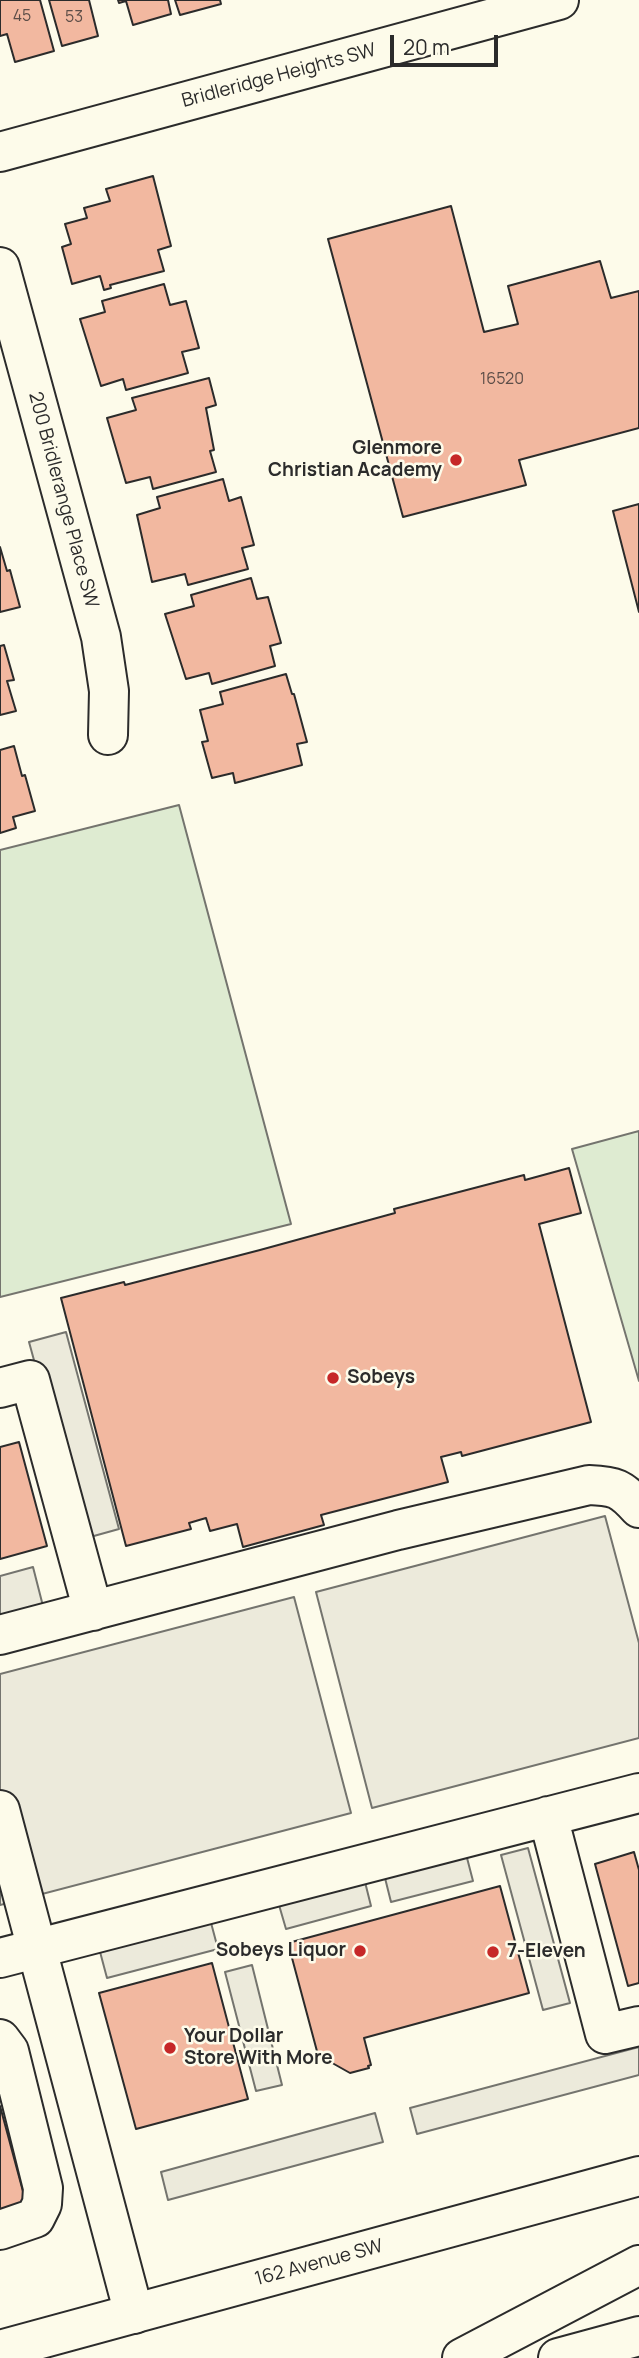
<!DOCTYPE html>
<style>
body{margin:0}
#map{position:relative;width:639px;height:2358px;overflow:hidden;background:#fdfbea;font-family:Manrope,sans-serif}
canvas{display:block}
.scale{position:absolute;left:390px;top:35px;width:108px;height:32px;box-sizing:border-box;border:4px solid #2b2b2b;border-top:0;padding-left:9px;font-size:21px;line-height:24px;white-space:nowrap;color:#2b2b2b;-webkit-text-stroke:5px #fdfbea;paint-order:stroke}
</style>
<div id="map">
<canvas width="639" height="2358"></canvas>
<div class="scale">20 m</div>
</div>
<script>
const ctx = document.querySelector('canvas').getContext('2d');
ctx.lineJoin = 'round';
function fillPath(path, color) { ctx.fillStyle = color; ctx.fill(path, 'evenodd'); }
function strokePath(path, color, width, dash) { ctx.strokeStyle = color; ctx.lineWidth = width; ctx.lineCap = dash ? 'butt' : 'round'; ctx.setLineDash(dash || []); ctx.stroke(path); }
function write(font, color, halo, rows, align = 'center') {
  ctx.font = font + ' Manrope,sans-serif'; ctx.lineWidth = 5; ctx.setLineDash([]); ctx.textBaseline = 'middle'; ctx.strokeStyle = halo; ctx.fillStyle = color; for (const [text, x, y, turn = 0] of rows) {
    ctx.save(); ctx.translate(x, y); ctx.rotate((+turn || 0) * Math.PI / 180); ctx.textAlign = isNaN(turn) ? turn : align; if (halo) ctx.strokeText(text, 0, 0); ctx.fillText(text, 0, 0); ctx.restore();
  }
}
const green = new Path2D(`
 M179 805 291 1224 0 1297V850Z
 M639 1131V1381L572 1149Z`);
fillPath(green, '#deebd1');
strokePath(green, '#74746e', 2);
const parking = new Path2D(`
 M66 1332 119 1529 83 1539 29 1342Z
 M605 1516 639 1643V1738L372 1808 316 1592Z
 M33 1567 44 1610 0 1621V1576Z
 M294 1597 351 1813 0 1905V1674Z
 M528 1848 570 2003 543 2010 501 1855Z
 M466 1854 473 1881 391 1902 384 1874Z
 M365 1882 371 1906 286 1929 279 1905Z
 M210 1919 218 1949 107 1978 99 1948Z
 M252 1965 282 2085 256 2091 225 1972Z
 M639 2047V2075L417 2134 410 2108Z
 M375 2113 383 2142 168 2200 161 2172Z`);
fillPath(parking, '#eceadb');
strokePath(parking, '#74746e', 2);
const building = new Path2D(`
 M0 0H40L54 51 15 62 7 34 0 36Z
 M49 0H89L98 36 62 46Z
 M118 0H168L171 14 133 25 126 1 119 3Z
 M175 0H220L221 4 180 15Z
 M153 176 171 246 158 250 164 271 110 285 111 288 104 290 100 276 72 284 62 247 71 244 65 224 87 218 84 208 110 201 106 189Z
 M451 206 484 332 518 324 508 286 600 261 611 298 639 291V428L519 460 526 485 403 517 328 239Z
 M164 284 170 305 186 301 199 348 182 352 188 373 126 390 123 379 101 386 80 319 105 312 102 301Z
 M209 378 216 405 206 408 214 450 210 451 216 472 153 489 150 477 126 483 107 418 136 410 132 398Z
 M223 479 229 501 241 497 254 545 242 548 248 569 188 585 185 574 152 582 137 515 160 508 157 497Z
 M639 504V612L613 511Z
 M0 547 7 571 10 570 20 607 0 612Z
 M251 578 257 599 268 597 281 643 270 646 275 666 212 684 209 673 186 679 165 614 194 606 191 595Z
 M4 645 14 680 7 681 16 711 0 715V646Z
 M286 674 292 694H294L307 742 297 744 302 765 235 783 233 773 212 778 202 742 208 741 200 710 223 704 220 692Z
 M14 746 22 776 25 775 35 811 13 817 16 828 0 833V750Z
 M569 1168 581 1213 539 1224 591 1422 462 1456 461 1452 441 1457 448 1482 321 1515 324 1525 243 1547 237 1524 210 1531 206 1518 189 1523 191 1529 126 1546 61 1298 124 1282 125 1285 260 1250 395 1213 394 1209 524 1175 525 1180Z
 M19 1442 47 1546 0 1559V1447Z
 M634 1852 639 1870V1983L628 1986 595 1864Z
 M500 1886 529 1993 364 2038 371 2065 368 2066 369 2068 350 2073 318 2055 288 1943Z
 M212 1963 248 2099 136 2129 99 1993Z
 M0 2106 28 2210 0 2218Z`);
fillPath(building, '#f2b8a0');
strokePath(building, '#2b2b2b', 2);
const minor = new Path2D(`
 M0 152 559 0
 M0 267 101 637 109 691 108 735
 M0 1388 30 1380 93 1611
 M0 1635 398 1530 589 1485C615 1486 621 1488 639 1508
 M0 1810 134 2314
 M548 1816 605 2034 639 2026
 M0 1958 639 1793
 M0 2039 9 2051 43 2188 42 2204 35 2218 0 2230`);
const major = new Path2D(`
 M0 2350 639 2176
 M462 2358 639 2265
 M558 2358 639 2336`);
strokePath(minor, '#2b2b2b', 42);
strokePath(major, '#2b2b2b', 42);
strokePath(minor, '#fdfbea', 38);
strokePath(major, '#fdfbea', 38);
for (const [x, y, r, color] of [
 [456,460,7,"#c62828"],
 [333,1378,7,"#c62828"],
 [360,1951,7,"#c62828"],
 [493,1952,7,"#c62828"],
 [170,2048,7,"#c62828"]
]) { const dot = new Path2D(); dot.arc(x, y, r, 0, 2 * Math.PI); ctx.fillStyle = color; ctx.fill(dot); strokePath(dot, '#fdfbea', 2.5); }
write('16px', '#5d4e48', null, [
 ["45",22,17],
 ["53",74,18],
 ["16520",502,380]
]);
write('19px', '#2b2b2b', '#fdfbea', [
 ["Bridleridge Heights SW",279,76,-15],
 ["200 Bridlerange Place SW",63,500,75],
 ["162 Avenue SW",319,2263,-15]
]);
write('bold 19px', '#2b2b2b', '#fdfbea', [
 ["Glenmore",442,449,"right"],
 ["Christian Academy",442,471,"right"],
 ["Sobeys",347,1378],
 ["Sobeys Liquor",346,1951,"right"],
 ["7-Eleven",507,1952],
 ["Your Dollar",184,2037],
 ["Store With More",184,2059]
], 'left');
</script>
